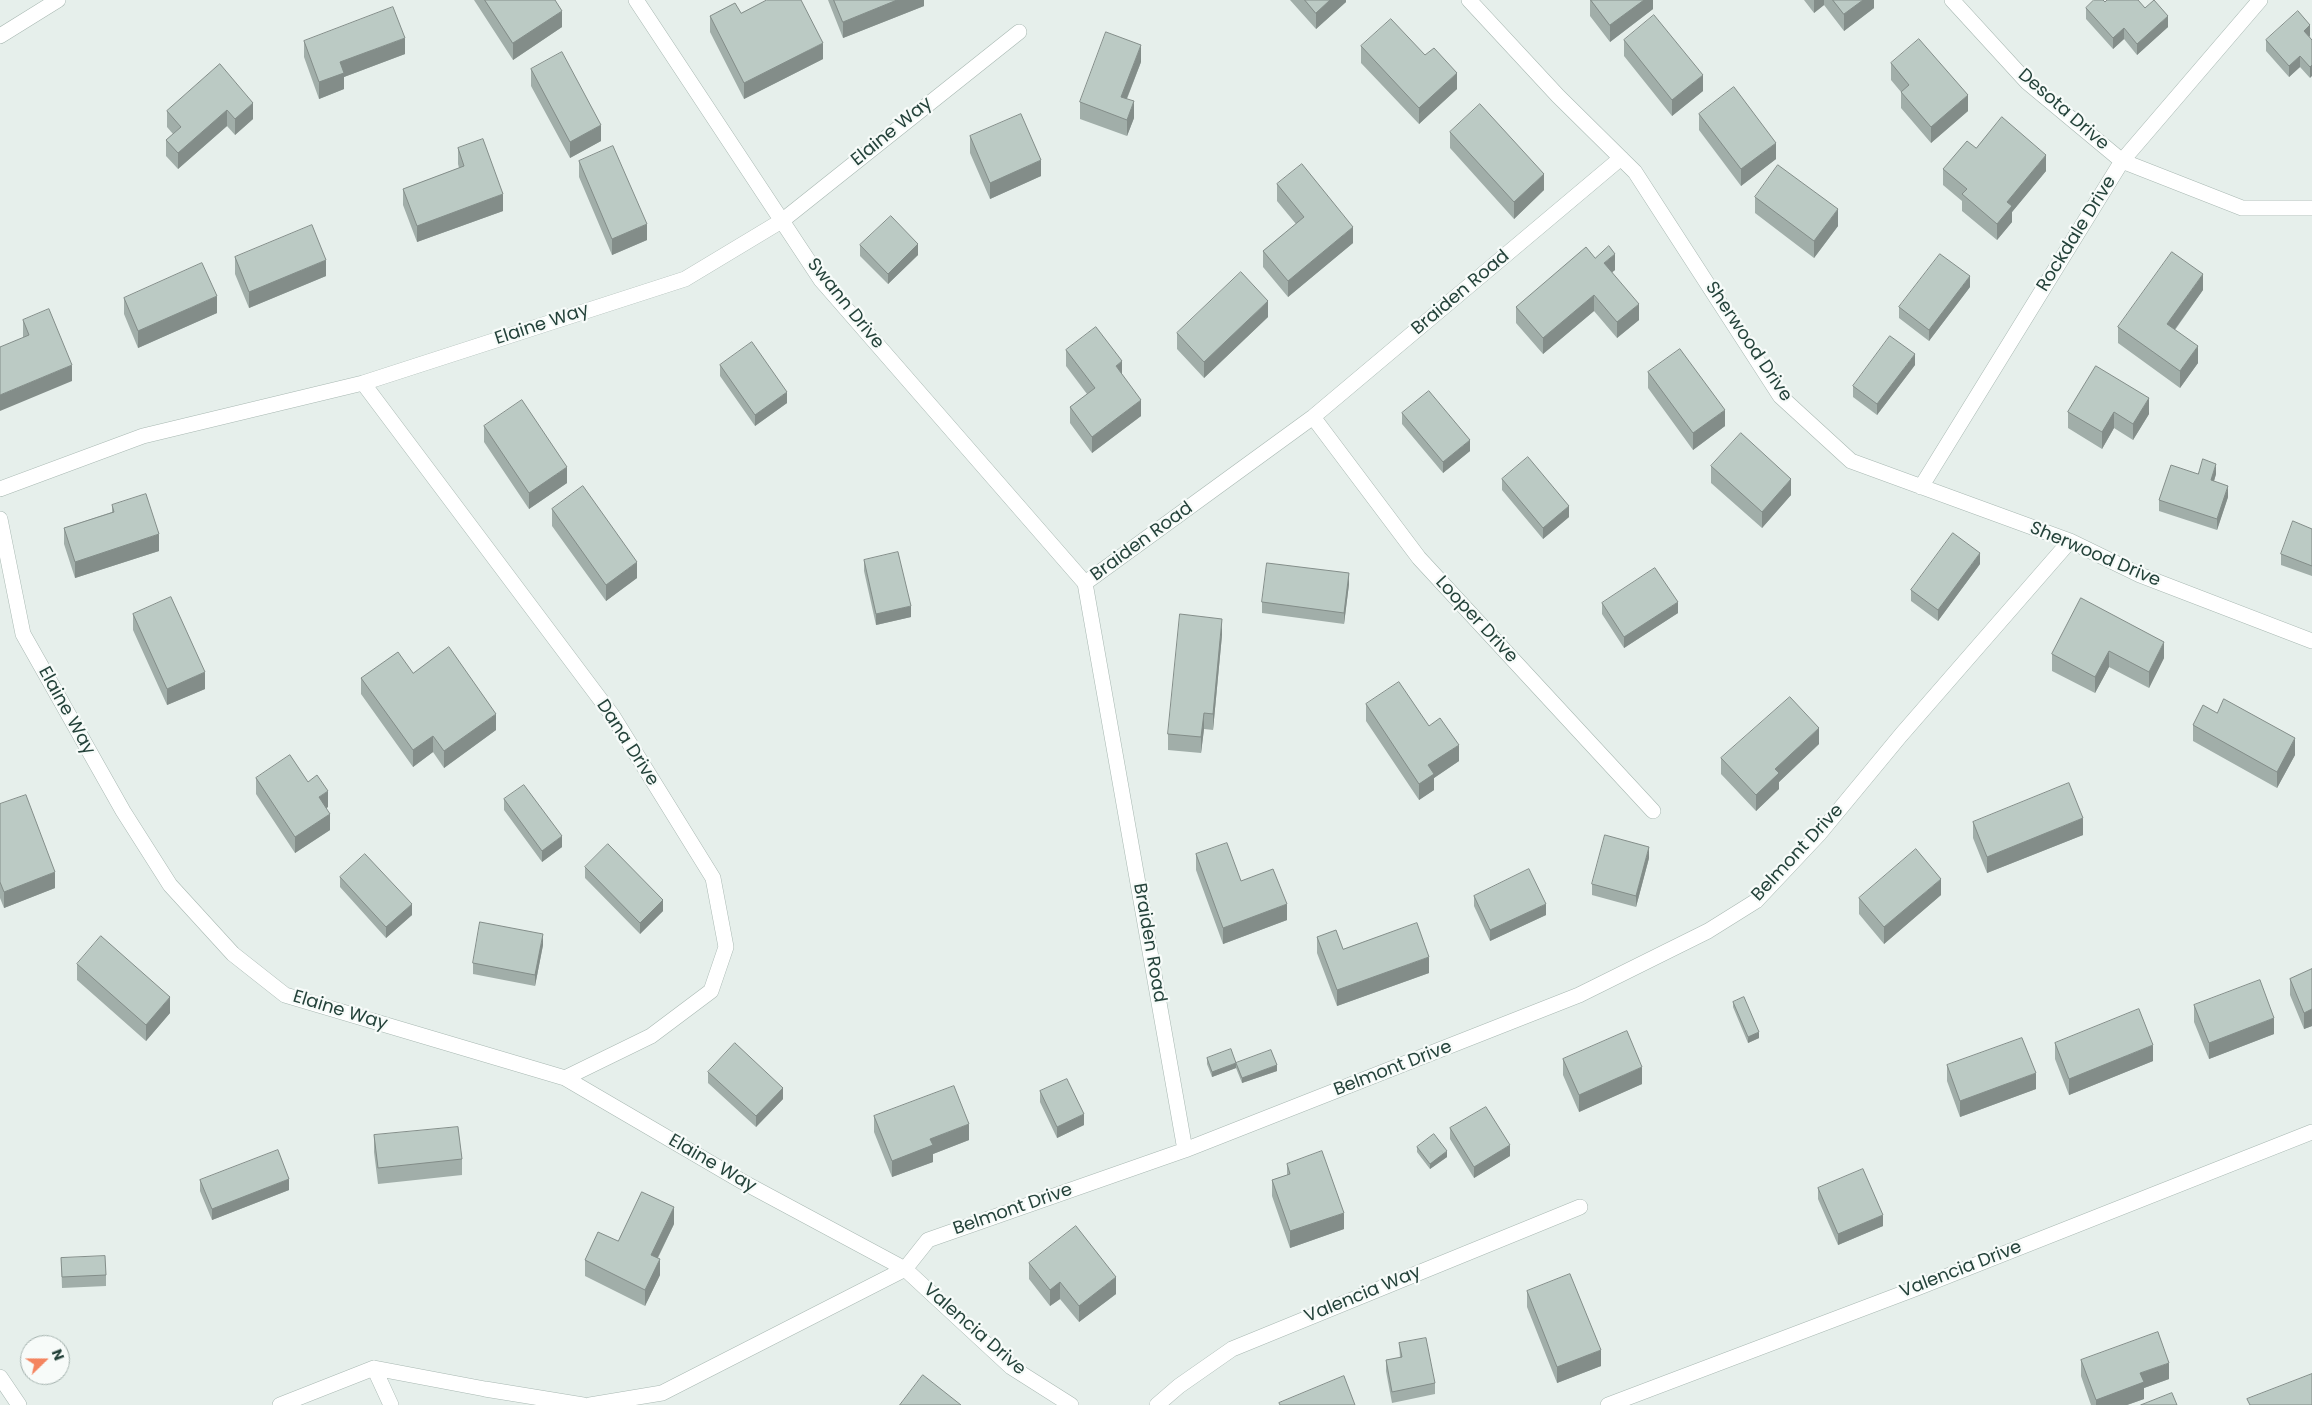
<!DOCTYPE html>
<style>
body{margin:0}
#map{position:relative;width:2312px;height:1405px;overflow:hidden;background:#e6efeb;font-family:Poppins,sans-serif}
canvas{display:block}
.north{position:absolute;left:20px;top:1335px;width:50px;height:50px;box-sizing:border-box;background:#f7fbf9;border:1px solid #a3b1ad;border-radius:50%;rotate:68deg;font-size:14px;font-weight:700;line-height:20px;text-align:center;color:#24423a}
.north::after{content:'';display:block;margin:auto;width:18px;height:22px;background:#f4845f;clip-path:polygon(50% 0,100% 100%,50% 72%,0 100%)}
</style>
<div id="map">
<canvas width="2312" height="1405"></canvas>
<div class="north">N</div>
</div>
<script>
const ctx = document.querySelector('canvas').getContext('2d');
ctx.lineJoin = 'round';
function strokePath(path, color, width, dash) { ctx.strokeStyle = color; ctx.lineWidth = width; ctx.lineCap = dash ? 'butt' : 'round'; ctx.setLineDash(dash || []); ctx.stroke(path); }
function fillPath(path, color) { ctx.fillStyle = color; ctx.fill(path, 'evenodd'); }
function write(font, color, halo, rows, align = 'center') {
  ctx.font = font + ' Poppins,sans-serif'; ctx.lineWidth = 4.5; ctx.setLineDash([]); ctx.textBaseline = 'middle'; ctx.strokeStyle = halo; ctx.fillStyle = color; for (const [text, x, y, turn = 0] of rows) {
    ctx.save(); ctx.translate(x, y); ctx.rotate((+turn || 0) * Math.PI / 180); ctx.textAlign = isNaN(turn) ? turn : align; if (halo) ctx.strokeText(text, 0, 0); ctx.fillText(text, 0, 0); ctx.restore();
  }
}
const minor = new Path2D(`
 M636 0 821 280 1085 583
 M1469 0 1558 96 1635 172 1780 396 1851 461 2070 541 2140 575 2312 641
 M1952 0 2027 82 2122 161 2242 208H2312
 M0 36 58 0
 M363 383 612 715 713 878 726 947 711 991 651 1036 565 1078
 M1313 417 1419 558 1653 811
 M1921 487 2122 161 2260 0
 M0 489 143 436 363 383 685 279 783 220 1019 32
 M0 519 23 634 123 811 170 885 233 954 285 995 565 1078 743 1182 905 1269 1011 1367 1071 1405
 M1185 1150 1085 583 1313 417 1621 158
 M374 1368 391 1405
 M0 1377 19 1405
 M280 1405 374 1368 485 1389 583 1405
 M590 1405 662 1393 905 1269 928 1240 1185 1150 1579 995 1708 931 1756 901 1820 833 1901 735 2070 541
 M1157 1405 1179 1386 1232 1349 1580 1207
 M1608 1405 1917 1288 2312 1132`);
strokePath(minor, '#a8b8b2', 16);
strokePath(minor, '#fff', 15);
fillPath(new Path2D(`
 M474 0H555L562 27 513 60Z
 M828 0H924V6L843 38Z
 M1290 0H1346V2L1316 29Z
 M1590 0H1653V9L1610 42 1590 16Z
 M1804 0H1874V8L1844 31 1824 5 1814 13Z
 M2105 2 2145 8 2168 27 2137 55 2124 39 2113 49 2086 19V8Z
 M741 13 823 59 744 99 710 32V16Z
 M2310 36 2309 37 2312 40 2310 78 2300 67 2289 77 2266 51V40Z
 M1624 40 1703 91 1672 116 1624 56Z
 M304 41 405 54 344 77V89L319 99 304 57Z
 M1361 46 1457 89 1419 124 1361 63Z
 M1141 62 1127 99 1134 118 1127 136 1080 119V102Z
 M1891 63 1968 111 1931 143 1901 108V92L1891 80Z
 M220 64 253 119 235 135 227 126 178 169 166 156V140L173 134 167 127V111Z
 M531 69 601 141 570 158 531 86Z
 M1699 114 1776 159 1741 186 1699 130Z
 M1450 132 1544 190 1514 219 1450 148Z
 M970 136 1041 176 990 199 970 153Z
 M458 148 503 211 417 242 403 205V189L459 168 458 164Z
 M1976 148 2046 171 2012 212V222L1997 240 1962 211V201L1943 185V169Z
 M579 161 647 240 612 255 579 177Z
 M1277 184 1353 243 1288 297 1263 267V251L1296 224 1277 201Z
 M1755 197 1838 226 1814 258 1755 213Z
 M860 245 918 255 888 284 860 256Z
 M235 257 326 276 249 308 235 274Z
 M1595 258 1615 270 1612 272 1639 320 1617 338 1594 311 1543 354 1516 323V307Z
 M1970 287 1929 341 1899 318V307Z
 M2203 290 2175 330 2198 363 2180 388 2118 343V327Z
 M124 298 217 313 138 348 124 314Z
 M1268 317 1204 378 1177 349V333Z
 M23 320 72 381 23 337Z
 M1066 350 1122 374 1141 416 1092 453 1070 423V407L1087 394 1066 366Z
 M720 365 787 403 755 426 720 376Z
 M1915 365 1877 415 1853 397V386Z
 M2096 366 2149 414 2133 440 2114 428 2102 449 2068 428V412Z
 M1648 372 1725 426 1693 450 1648 388Z
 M1402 413 1470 451 1443 473 1402 424Z
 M484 426 567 483 529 509 484 442Z
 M1711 466 1791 495 1762 528 1711 483Z
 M2198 474H2216L2214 481 2228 497 2217 530 2159 511V500Z
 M1502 479 1569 517 1543 539 1502 490Z
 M112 505 159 551 75 578 64 544V528L112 512Z
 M552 509 637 578 606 601 552 526Z
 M2312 529V576L2281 565V554Z
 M864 560 911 617 876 625 864 571Z
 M1980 564 1938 621 1911 601V590Z
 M1349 584 1344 624 1262 613V602Z
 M2081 598 2164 658 2149 688 2109 667 2095 693 2052 671V654Z
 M1602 603 1678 613 1624 648 1602 614Z
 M133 614 205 689 167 705 133 630Z
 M1222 635 1213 730 1204 729 1201 753 1168 750V734Z
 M413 673 496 730 444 768 433 752 413 767 361 694V678Z
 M1366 704 1429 726 1459 761 1434 778V790L1419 800 1366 721Z
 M2217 713 2295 755 2277 788 2193 741V725Z
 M1819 744 1779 782V789L1756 811 1721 774V758Z
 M256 778 308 782 328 807 326 808 330 830 295 853 256 794Z
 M504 799 562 847 542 862 504 810Z
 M0 804 55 888 4 908 0 898Z
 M1973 822 2083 835 1987 873 1973 838Z
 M1196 854 1241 881 1287 920 1223 944 1196 870Z
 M1649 858 1636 907 1592 895V884Z
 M585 867 663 911 640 934 585 878Z
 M340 877 412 915 386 938 340 887Z
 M1941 895 1884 944 1859 914V898Z
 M1474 896 1546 915 1490 941 1474 906Z
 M1317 937 1343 949 1429 973 1337 1006 1317 953Z
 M543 945 535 986 473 974V963Z
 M77 964 170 1013 146 1041 77 980Z
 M2312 969V1026L2304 1029 2290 995V979Z
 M1733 1002 1759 1038 1748 1043 1733 1007Z
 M2194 1005 2274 1034 2209 1059 2194 1022Z
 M2055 1043 2153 1061 2069 1095 2055 1059Z
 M1207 1058 1236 1068 1212 1077 1207 1064Z
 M1563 1059 1642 1084 1579 1112 1563 1075Z
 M1236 1063 1277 1071 1242 1083 1236 1068Z
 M1947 1065 2036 1089 1960 1117 1947 1081Z
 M708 1072 783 1099 756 1127 708 1083Z
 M1040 1091 1084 1125 1057 1138 1040 1102Z
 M874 1116 969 1140 933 1154V1162L892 1177 874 1132Z
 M1450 1128 1510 1156 1474 1178 1450 1139Z
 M374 1135 462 1159V1175L378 1184 374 1152Z
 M1417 1147 1447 1157 1430 1169 1417 1152Z
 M1287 1164 1344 1229 1290 1248 1272 1196V1180L1287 1175Z
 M200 1180 289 1190 212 1220 200 1191Z
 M1818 1188 1883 1226 1838 1245 1818 1199Z
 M674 1224 658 1258 660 1275 645 1306 585 1276V1260L618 1241Z
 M61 1258 106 1275V1286L62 1288Z
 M1029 1263 1116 1294 1079 1322 1060 1299 1050 1306 1029 1279Z
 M1527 1291 1601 1366 1557 1383 1527 1307Z
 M1399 1343 1435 1383V1394L1392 1403 1386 1371V1360L1400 1358Z
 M2081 1360 2169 1379 2144 1388V1399L2127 1405H2091L2081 1376Z`), '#a1aea9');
fillPath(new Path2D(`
 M897 0H924V6L843 38V22Z
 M1330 0H1346V2L1316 29V13Z
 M1644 0H1653V9L1610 42V25Z
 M1814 0H1824V5L1814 13Z
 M1863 0H1874V8L1844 31V14Z
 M562 11V27L513 60V43Z
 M2168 16V27L2137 55V44Z
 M2310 25V36L2304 42V31Z
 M2124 28V39L2113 49V38Z
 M405 38V54L344 77V89L319 99V82L340 62Z
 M823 43V59L744 99V83Z
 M1141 45V62L1121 113V97Z
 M2300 56V67L2289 77V66Z
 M2312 65V76L2310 78V67Z
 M1457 73V89L1419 124V108Z
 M1703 75V91L1672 116V100Z
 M1968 95V111L1931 143V127Z
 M1134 101V118L1127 136V120Z
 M253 103V119L235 135V119Z
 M227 110V126L178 169V153Z
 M601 125V141L570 158V142Z
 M1776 143V159L1741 186V169Z
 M2046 155V171L2012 212V222L1997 240V224L2007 202Z
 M1041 160V176L990 199V183Z
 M1544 174V190L1514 219V202Z
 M503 194V211L417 242V226Z
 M1838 209V226L1814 258V241Z
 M647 224V240L612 255V239Z
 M1353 227V243L1288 297V281Z
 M918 244V255L888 284V274Z
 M1615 254V270L1604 279V263Z
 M326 260V276L249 308V292Z
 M2203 274V290L2167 340V324Z
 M1970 276V287L1929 341V330Z
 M1594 295V311L1543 354V338Z
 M217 296V313L138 348V331Z
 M1268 301V317L1204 378V362Z
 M1639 304V320L1617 338V322Z
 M2198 346V363L2180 388V371Z
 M1915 354V365L1877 415V404Z
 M1122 361V377L1116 366Z
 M72 365V381L0 411V395Z
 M787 392V403L755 426V415Z
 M2149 398V414L2133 440V424Z
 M1141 400V416L1092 453V437Z
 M1725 410V426L1693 450V433Z
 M2114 412V428L2102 449V432Z
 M1470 440V451L1443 473V462Z
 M2216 464V474L2211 491V480Z
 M567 467V483L529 509V493Z
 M1791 479V495L1762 528V512Z
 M2228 486V497L2217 530V519Z
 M1569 506V517L1543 539V528Z
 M159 534V551L75 578V562Z
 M1980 553V564L1938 621V610Z
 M637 562V578L606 601V585Z
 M1349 573V584L1344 624V613Z
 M1678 602V613L1624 648V637Z
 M911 606V617L876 625V614Z
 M1222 619V635L1213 730V714Z
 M2164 642V658L2149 688V672Z
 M2109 651V667L2095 693V677Z
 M205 672V689L167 705V689Z
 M1204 713V729L1201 753V737Z
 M496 714V730L444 768V751Z
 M1819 728V744L1779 782V789L1756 811V795L1775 769Z
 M433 736V752L413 767V750Z
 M2295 738V755L2277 788V772Z
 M1459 745V761L1434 778V790L1419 800V784L1428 765Z
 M328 791V807L319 813V797Z
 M330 814V830L295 853V837Z
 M2083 818V835L1987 873V857Z
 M562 836V847L542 862V851Z
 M1649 847V858L1636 907V896Z
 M55 872V888L4 908V892Z
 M1941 879V895L1884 944V927Z
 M663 900V911L640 934V923Z
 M412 904V915L386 938V927Z
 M1287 904V920L1223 944V928Z
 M1546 904V915L1490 941V930Z
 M543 934V945L535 986V975Z
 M1429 957V973L1337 1006V990Z
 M170 997V1013L146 1041V1025Z
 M2312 1009V1026L2304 1029V1013Z
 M2274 1018V1034L2209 1059V1043Z
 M1759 1032V1038L1748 1043V1037Z
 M2153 1045V1061L2069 1095V1079Z
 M1236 1063V1068L1212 1077V1072Z
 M1277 1065V1071L1242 1083V1078Z
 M1642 1067V1084L1579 1112V1095Z
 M2036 1073V1089L1960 1117V1101Z
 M783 1088V1099L756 1127V1116Z
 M1084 1114V1125L1057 1138V1127Z
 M969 1124V1140L933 1154V1162L892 1177V1161L930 1139Z
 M1510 1145V1156L1474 1178V1167Z
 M1447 1151V1157L1430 1169V1164Z
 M289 1179V1190L212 1220V1209Z
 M674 1207V1224L651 1271V1255Z
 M1344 1213V1229L1290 1248V1231Z
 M1883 1215V1226L1838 1245V1234Z
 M660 1259V1275L645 1306V1290Z
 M1116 1277V1294L1079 1322V1306Z
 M1060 1282V1299L1050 1306V1290Z
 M1601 1350V1366L1557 1383V1367Z
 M2169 1363V1379L2144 1388V1399L2127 1405H2096V1400L2140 1373Z`), '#838d89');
const building = new Path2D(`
 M485 0H555L562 11 513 43Z
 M767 0H801L823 43 744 83 710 16 735 3 741 13Z
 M834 0H897L843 22Z
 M1305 0H1330L1316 13Z
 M1591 0H1644L1610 25Z
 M1833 0H1863L1844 14Z
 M2094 0H2103L2105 2 2107 0H2138L2145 8 2154 0 2168 16 2137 44 2124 28 2113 38 2086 8Z
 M393 7 405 38 340 62 344 73 319 82 304 41Z
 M2298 11 2310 25 2304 31 2312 40V65L2310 67 2300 56 2289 66 2266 40Z
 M1654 15 1703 75 1672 100 1624 40Z
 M1391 19 1425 55 1434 48 1457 73 1419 108 1361 46Z
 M1106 32 1141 45 1121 97 1134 101 1127 120 1080 102Z
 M1919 39 1968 95 1931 127 1901 92 1909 85 1891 63Z
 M562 52 601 125 570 142 531 69Z
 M220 64 253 103 235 119 227 110 178 153 166 140 181 127 167 111Z
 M1734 87 1776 143 1741 169 1699 114Z
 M1480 104 1544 174 1514 202 1450 132Z
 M1021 114 1041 160 990 183 970 136Z
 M2002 117 2046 155 2007 202 2012 206 1997 224 1962 194 1967 189 1943 169 1967 141 1976 148Z
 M483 139 503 194 417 226 403 189 464 166 458 148Z
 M613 146 647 224 612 239 579 161Z
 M1302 164 1353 227 1288 281 1263 251 1304 217 1277 184Z
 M1778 165 1838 209 1814 241 1755 197Z
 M891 216 918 244 888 274 860 245Z
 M312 225 326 260 249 292 235 257Z
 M1609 246 1615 254 1604 263 1639 304 1617 322 1594 295 1543 338 1516 307 1586 247 1595 258Z
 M2172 252 2203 274 2167 324 2198 346 2180 371 2118 327Z
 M1940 254 1970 276 1929 330 1899 307Z
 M202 263 217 296 138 331 124 298Z
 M1241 272 1268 301 1204 362 1177 333Z
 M49 309 72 365 0 395V347L29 335 23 320Z
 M1096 327 1122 361 1116 366 1141 400 1092 437 1070 407 1095 388 1066 350Z
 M1890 336 1915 354 1877 404 1853 386Z
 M752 342 787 392 755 415 720 365Z
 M1680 349 1725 410 1693 433 1648 372Z
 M2096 366 2149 398 2133 424 2114 412 2102 432 2068 412Z
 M1429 391 1470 440 1443 462 1402 413Z
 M522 400 567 467 529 493 484 426Z
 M1741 433 1791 479 1762 512 1711 466Z
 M1528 457 1569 506 1543 528 1502 479Z
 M2203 459 2216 464 2211 480 2228 486 2217 519 2159 500 2171 465 2198 474Z
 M583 486 637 562 606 585 552 509Z
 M146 494 159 534 75 562 64 528 114 512 112 505Z
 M2293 521 2312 529V566L2281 554Z
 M1953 533 1980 553 1938 610 1911 590Z
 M898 552 911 606 876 614 864 560Z
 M1267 563 1349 573 1344 613 1262 602Z
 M1655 568 1678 602 1624 637 1602 603Z
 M171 597 205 672 167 689 133 614Z
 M2081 598 2164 642 2149 672 2109 651 2095 677 2052 654Z
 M1180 614 1222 619 1213 714 1204 713 1201 737 1168 734Z
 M449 647 496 714 444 751 433 736 413 750 361 678 398 652 413 673Z
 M1399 682 1429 726 1440 718 1459 745 1428 765 1434 774 1419 784 1366 704Z
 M1790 697 1819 728 1775 769 1779 773 1756 795 1721 758Z
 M2224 699 2295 738 2277 772 2193 725 2203 705 2217 713Z
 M290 755 308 782 317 775 328 791 319 797 330 814 295 837 256 778Z
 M2069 783 2083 818 1987 857 1973 822Z
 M524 785 562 836 542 851 504 799Z
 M26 795 55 872 4 892 0 882V804Z
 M1605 835 1649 847 1636 896 1592 884Z
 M1227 843 1241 881 1273 869 1287 904 1223 928 1196 854Z
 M608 844 663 900 640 923 585 867Z
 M1916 849 1941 879 1884 927 1859 898Z
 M365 854 412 904 386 927 340 877Z
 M1529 869 1546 904 1490 930 1474 896Z
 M480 922 543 934 535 975 473 963Z
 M1417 923 1429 957 1337 990 1317 937 1336 930 1343 949Z
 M101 936 170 997 146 1025 77 964Z
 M2312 969V1009L2304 1013 2290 979Z
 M2260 980 2274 1018 2209 1043 2194 1005Z
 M1744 997 1759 1032 1748 1037 1733 1002Z
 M2139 1009 2153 1045 2069 1079 2055 1043Z
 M1627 1031 1642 1067 1579 1095 1563 1059Z
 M2022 1038 2036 1073 1960 1101 1947 1065Z
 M735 1043 783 1088 756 1116 708 1072Z
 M1231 1049 1236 1063 1212 1072 1207 1058Z
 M1271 1050 1277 1065 1242 1078 1236 1063Z
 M1067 1079 1084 1114 1057 1127 1040 1091Z
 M954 1086 969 1124 930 1139 933 1145 892 1161 874 1116Z
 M1486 1107 1510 1145 1474 1167 1450 1128Z
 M458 1127 462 1159 378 1168 374 1135Z
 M1434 1134 1447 1151 1430 1164 1417 1147Z
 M278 1150 289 1179 212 1209 200 1180Z
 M1322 1151 1344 1213 1290 1231 1272 1180 1290 1174 1287 1164Z
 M1863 1169 1883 1215 1838 1234 1818 1188Z
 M642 1192 674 1207 651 1255 660 1259 645 1290 585 1260 598 1232 618 1241Z
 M1076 1226 1116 1277 1079 1306 1060 1282 1050 1290 1029 1263Z
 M105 1256 106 1275 62 1277 61 1258Z
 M1570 1274 1601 1350 1557 1367 1527 1291Z
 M2158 1332 2169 1363 2140 1373 2144 1382 2096 1400 2081 1360Z
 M1426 1338 1435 1383 1392 1392 1386 1360 1402 1357 1399 1343Z
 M2312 1374V1405H2250L2247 1399Z
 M923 1375 961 1405H900Z
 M1344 1376 1355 1405H1280L1279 1403Z
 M2172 1393 2177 1405H2141Z`);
fillPath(building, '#bbcac4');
strokePath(building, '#838d89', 1);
write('18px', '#24423a', '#f7fbf9', [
 ["Desota Drive",2063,110,41],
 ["Elaine Way",892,132,-39],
 ["Rockdale Drive",2077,234,-58],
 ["Braiden Road",1461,293,-40],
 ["Swann Drive",845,304,51],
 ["Elaine Way",542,325,-18],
 ["Sherwood Drive",1748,342,56],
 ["Braiden Road",1142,542,-36],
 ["Sherwood Drive",2095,555,23],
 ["Looper Drive",1476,620,47],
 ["Elaine Way",66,711,61],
 ["Dana Drive",627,743,57],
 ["Belmont Drive",1798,853,-47],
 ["Braiden Road",1149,943,80],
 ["Elaine Way",340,1011,17],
 ["Belmont Drive",1393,1069,-21],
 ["Elaine Way",712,1164,30],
 ["Belmont Drive",1013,1210,-19],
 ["Valencia Drive",1961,1270,-21],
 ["Valencia Way",1363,1295,-22],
 ["Valencia Drive",974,1330,41]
]);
</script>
